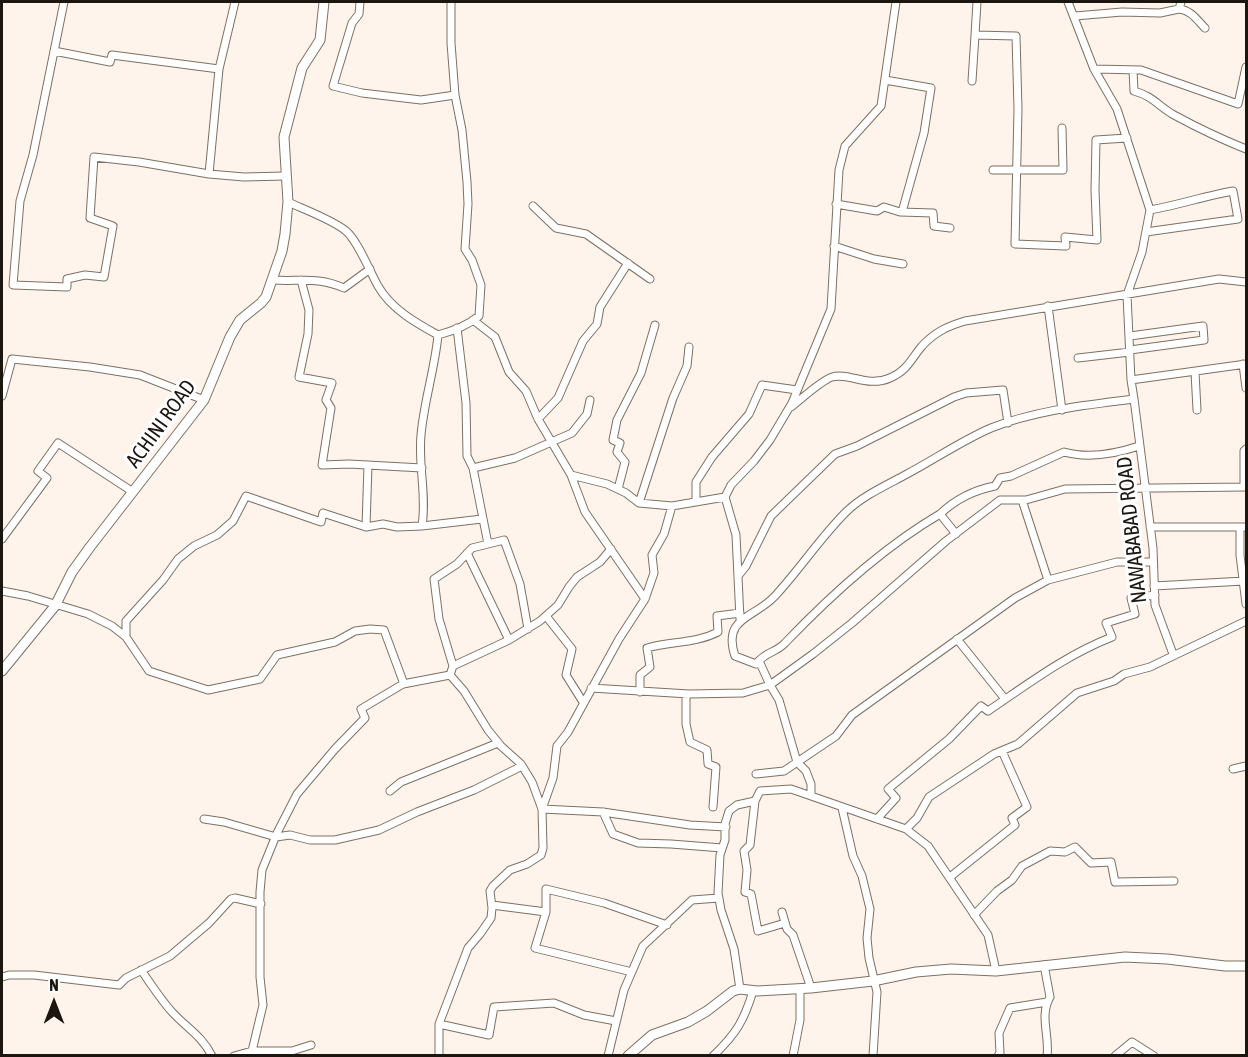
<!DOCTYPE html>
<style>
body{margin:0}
#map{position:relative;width:1248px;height:1057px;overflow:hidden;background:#fef4eb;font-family:"Asap Condensed",sans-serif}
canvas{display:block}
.frame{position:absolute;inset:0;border:3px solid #1c1611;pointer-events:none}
.north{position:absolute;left:24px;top:973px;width:60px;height:60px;-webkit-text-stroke:4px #fff;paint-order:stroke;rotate:0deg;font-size:16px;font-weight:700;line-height:24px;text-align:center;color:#1c1611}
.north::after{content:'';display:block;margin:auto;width:21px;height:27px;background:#1c1611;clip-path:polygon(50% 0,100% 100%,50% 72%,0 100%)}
</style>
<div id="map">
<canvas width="1248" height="1057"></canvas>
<div class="frame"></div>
<div class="north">N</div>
</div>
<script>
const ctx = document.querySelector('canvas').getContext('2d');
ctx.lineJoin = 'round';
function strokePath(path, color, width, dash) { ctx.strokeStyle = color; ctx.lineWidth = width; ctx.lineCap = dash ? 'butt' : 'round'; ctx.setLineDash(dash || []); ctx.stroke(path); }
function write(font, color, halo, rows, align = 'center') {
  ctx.font = font + ' "Asap Condensed",sans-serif'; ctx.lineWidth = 6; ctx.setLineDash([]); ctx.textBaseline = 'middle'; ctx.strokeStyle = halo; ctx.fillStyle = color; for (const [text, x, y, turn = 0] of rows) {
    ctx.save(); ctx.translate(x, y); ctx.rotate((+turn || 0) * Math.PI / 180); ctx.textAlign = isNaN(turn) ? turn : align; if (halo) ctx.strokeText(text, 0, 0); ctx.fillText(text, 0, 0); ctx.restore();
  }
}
const street = new Path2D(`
 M360 2 359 14 352 23 333 86 362 93 421 100 455 95
 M977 2 975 35 1016 36 1018 109 1015 244 1066 246 1065 237 1097 240 1095 190 1096 140 1127 138
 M1179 9C1191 10 1197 20 1205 28
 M1075 16 1122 12 1160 13 1179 9 1181 2
 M54 51 110 62 112 55 219 69 209 174 139 162 94 157 90 218 113 226 104 277 85 275 67 279V287L13 285 20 201 33 155 64 2
 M219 69 235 2
 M1094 69 1141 70 1238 104 1246 67
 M1133 70 1134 91C1153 96 1158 106 1174 115 1198 128 1221 139 1246 149
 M885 80 931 88 924 133 902 212
 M972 81 975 35
 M993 170H1063L1062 128
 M209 174 244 177 285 176
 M288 202C303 209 333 220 346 231 358 241 370 272 378 286 391 309 416 323 438 335 453 331 467 326 479 316L481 285 472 260 465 249 468 204 467 182 462 130 455 95 451 43V2
 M836 204 877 211 884 207 900 212 933 213 934 226 950 228
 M533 206 556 228 586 234 650 279
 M1146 232 1238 219 1233 191C1205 196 1178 205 1150 210
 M834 246 874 259 903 264
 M273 280C300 282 317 276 344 288L370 269
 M301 280 309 310 308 334 299 377 332 383 326 400 331 408 322 465 349 464 422 468
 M1048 306 1062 410
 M473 320 495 337 509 372 526 391 538 419 571 475 607 484 626 493 639 503 672 506 725 497
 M1130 336 1203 326 1204 340 1130 350
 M1078 358 1130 352
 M1243 364 1246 388
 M1195 372 1197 410
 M1131 380 1246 364
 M2 396 12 359 90 367 140 375 204 400
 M1134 399 1153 548 1155 605 1173 654
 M791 407C800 400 822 380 832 377 849 372 867 388 890 378 908 370 911 359 922 346 935 332 948 326 965 321L1219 279 1246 282
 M538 419 558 398 583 341 597 324 600 307 628 263
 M473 468 515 458 572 433 587 414 590 400
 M571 475 585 512 645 599
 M1244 487V451L1246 449
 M618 489 625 462 617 452 620 443 613 440 617 420 641 373 655 325
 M1022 500 1048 580
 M696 502V482L712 457 749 414 762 385 797 390
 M639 503 673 398 687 366 689 347
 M672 506 664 534 652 555 654 573 645 599 619 639 568 732 557 746 553 778 542 809 603 812 690 825 726 827
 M940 514C956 499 974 490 995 486L1000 478 1011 476 1064 452C1089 459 1115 454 1139 446
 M422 526C427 495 418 466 421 435 424 401 435 368 438 335
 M366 527 368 465
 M1150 527H1246
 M1240 527V555L1246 604
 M2 539 47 478 38 471 58 443 133 492
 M488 544 504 540 520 584 528 629
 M467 553 509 640
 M738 576 746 566 771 516 835 454 857 446 954 397 966 393 1003 390 1008 423
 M1154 586 1244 581
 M2 591 28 596 88 614 112 626 126 637 149 671 208 690 260 679 277 655 335 642 355 631 370 629 384 630 404 684
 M546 616 572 649 566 675 583 702
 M740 619 736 535 725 497 731 485 754 461 770 440 792 403 831 309 839 170 845 146 881 106 896 2
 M126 637V621L163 580 178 559 194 546 217 535 233 521 246 496 321 522 323 513 366 527 383 524 397 527 422 526 482 519
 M957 639 1005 699
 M756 664C766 651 776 653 785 643 831 595 882 548 940 514L956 534
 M453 666 509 640 540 621 558 605 569 587 577 577 600 562 611 549
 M591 688 689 694 743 693 770 685 813 654 852 623 946 541 1000 500H1026L1065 489 1246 487
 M640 692V675L650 667 647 648C671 641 695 644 718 632L717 616 740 613
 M686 694V724L690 742 707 750 708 764 716 767 713 807
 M1233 769 1246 766
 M756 774 784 771 836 736 852 715 1015 598 1048 580 1117 562H1153
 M390 791 401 782 498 743
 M811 794V784L806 771 797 762 779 700 770 685 760 663 756 664 735 656C722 617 755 618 775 596 800 569 820 538 846 512 862 496 887 485 907 474 935 459 963 440 991 428 1036 410 1087 405 1134 399L1131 380 1127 295 1142 252 1150 210 1117 109 1094 69 1068 2
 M755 801 750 845 744 851 747 870 745 892 751 894 758 931 785 923
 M842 808 853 856 862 876 870 909 867 938 869 958 877 992 873 1056
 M603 812 613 834 638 843 671 844 722 848
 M204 819 224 822 276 837 290 835 310 840H335L379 830 417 812 474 790 522 766
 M877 819 896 798 888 789 949 739 981 706 988 711C1028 684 1066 655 1112 637L1106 623 1135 614 1131 598 1155 595
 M906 829 917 818 929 797 994 754 1018 744 1077 693 1114 681 1124 674 1150 667 1246 621
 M950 877 1015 825 1012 818 1027 807 1002 751
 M492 905 546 912V889L604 903 667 925
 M546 912 535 948 632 972
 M782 912 787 929 793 935 811 988
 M974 915 997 891 1012 880 1022 866 1050 851 1065 852 1075 847 1091 863 1111 862 1115 882 1174 881
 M1044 965 1050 997C1039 1016 1050 1036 1047 1056
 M141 970C151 984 161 1000 173 1013 188 1029 202 1036 212 1056
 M2 977 9 975H34L119 985 126 978 170 956 209 923 231 899 235 898 261 904
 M740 989 734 949 721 910 718 893 720 855 725 840V824L729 811 737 805 755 801 760 791 791 789 906 829 928 846 988 935 996 971
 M439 1024 489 1035 494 1007 554 1003 584 1015 616 1021
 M252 1051 263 1005 260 977V892L262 870 277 833 297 794 335 749 365 718 361 709 403 684 450 675
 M234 1056 252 1051H292L311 1045
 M439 1056V1024L468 948 480 934 491 918 492 908 490 891 493 886 510 870 527 864 541 855 543 848 542 809 532 782 521 764 501 746 488 730 464 691 450 675 453 666 439 619 434 579 457 564 472 548 488 544 473 468 467 456 466 403 457 328
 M608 1056 624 990 643 946 692 900 719 898
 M713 1056C736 1034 744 1021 753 991
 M793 1056 800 1020V989
 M998 1056 1000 1053 999 1033 1010 1008 1047 1002
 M1115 1056 1132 1042 1154 1056`);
const secondary = new Path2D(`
 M2 671 55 606 72 572 90 547 204 400 230 337 240 320 261 303 266 297 282 251 285 234 288 202 284 137 302 68 320 40 324 2
 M628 1056 652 1035 688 1022 707 1011 733 991 740 989 757 991 811 988 873 981 916 972 951 969 996 971 1125 957 1167 959 1225 966H1246`);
strokePath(street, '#7e7062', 9);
strokePath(secondary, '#7e7062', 11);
strokePath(street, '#fff', 7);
strokePath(secondary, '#fff', 9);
write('21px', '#1c1611', '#fff', [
 ["ACHINI ROAD",161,424,-54],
 ["NAWABABAD ROAD",1132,530,-96]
]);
</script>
